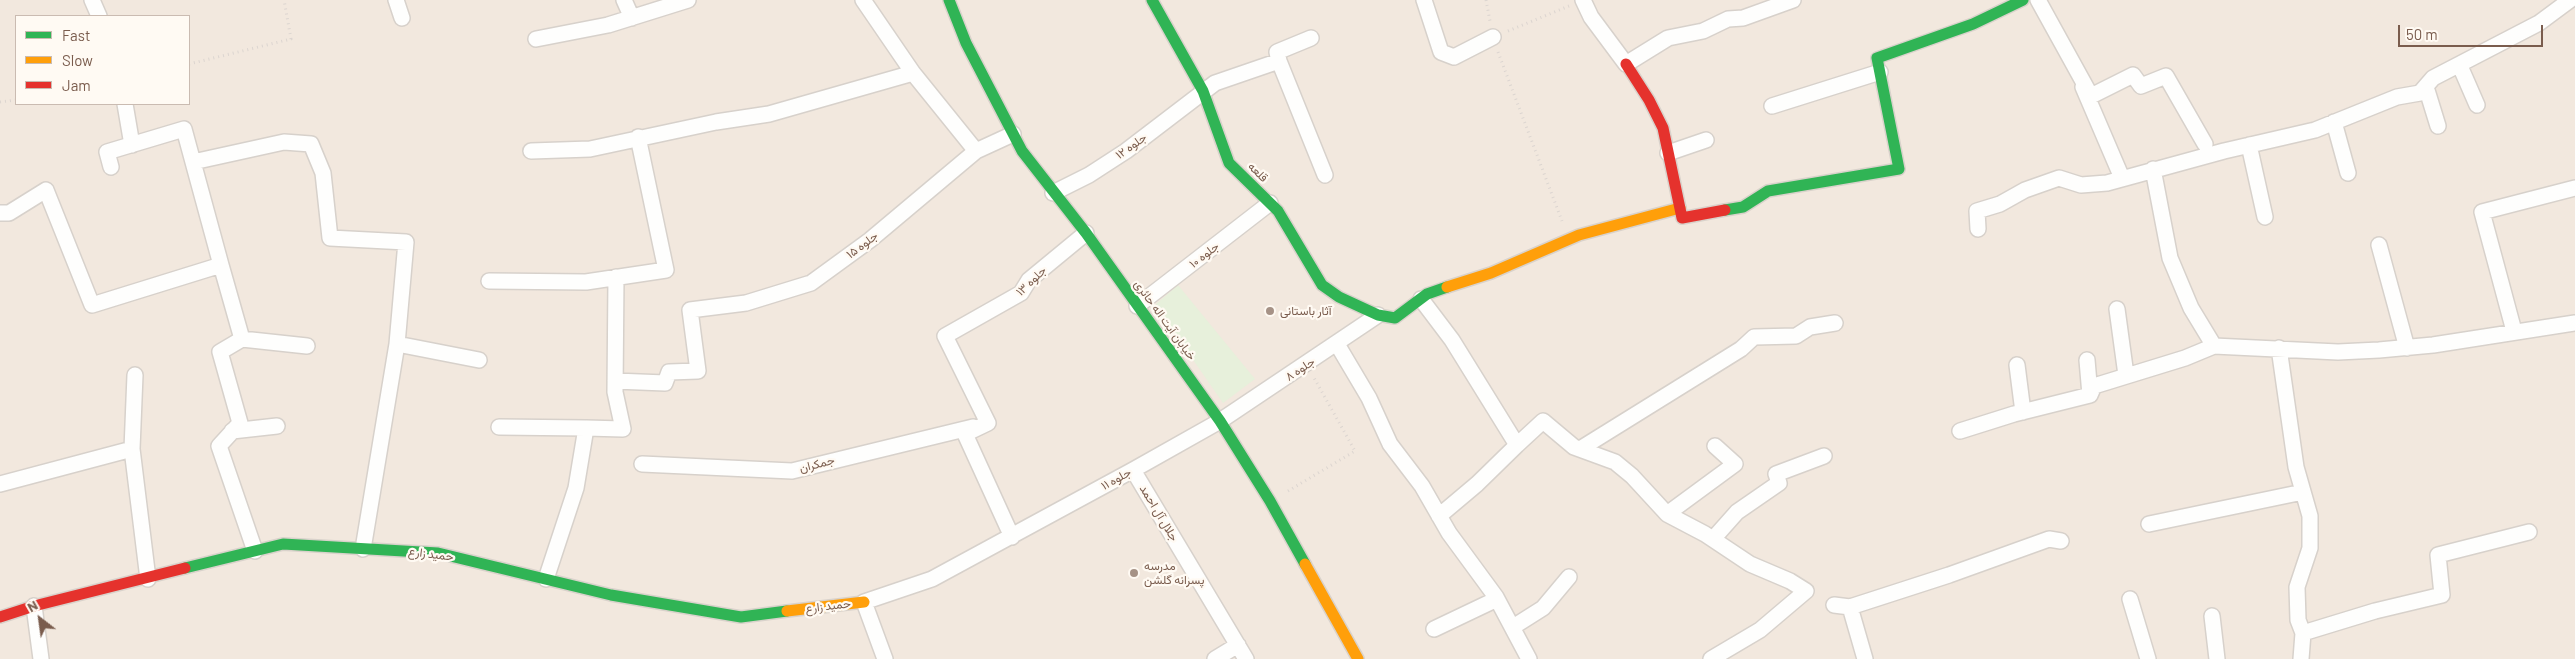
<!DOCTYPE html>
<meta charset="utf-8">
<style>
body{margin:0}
#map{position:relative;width:2575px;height:659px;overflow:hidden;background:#f9f5f0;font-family:Barlow,sans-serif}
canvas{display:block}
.legend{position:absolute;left:15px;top:15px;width:175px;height:90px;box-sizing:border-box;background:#fffaf3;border:1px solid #cabbb1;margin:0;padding:6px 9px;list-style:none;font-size:15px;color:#7a5c4d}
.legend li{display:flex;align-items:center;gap:10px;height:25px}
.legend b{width:25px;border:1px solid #cabbb1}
.north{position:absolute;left:15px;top:594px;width:50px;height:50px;-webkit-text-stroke:4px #fffaf3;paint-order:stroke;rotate:330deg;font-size:14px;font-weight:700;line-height:20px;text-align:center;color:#7a5c4d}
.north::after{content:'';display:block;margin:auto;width:18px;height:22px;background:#7a5c4d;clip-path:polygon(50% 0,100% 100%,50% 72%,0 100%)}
.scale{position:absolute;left:2398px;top:25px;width:145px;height:22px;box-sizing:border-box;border:2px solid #7a5c4d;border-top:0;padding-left:6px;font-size:15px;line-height:18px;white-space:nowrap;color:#7a5c4d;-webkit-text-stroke:4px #fffaf3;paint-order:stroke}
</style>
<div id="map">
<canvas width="2575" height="659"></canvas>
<ul class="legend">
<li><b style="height:6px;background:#30b455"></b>Fast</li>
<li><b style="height:6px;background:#ff9f0a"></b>Slow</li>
<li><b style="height:6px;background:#e5322d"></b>Jam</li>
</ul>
<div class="north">N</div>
<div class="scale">50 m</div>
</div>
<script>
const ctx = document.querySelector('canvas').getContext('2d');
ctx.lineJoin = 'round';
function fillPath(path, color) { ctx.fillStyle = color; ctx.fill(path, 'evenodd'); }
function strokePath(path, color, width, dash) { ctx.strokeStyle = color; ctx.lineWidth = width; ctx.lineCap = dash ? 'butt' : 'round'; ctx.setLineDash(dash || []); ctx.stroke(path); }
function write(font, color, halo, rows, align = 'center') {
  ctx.font = font + ' Barlow,Vazirmatn,sans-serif'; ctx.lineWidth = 4.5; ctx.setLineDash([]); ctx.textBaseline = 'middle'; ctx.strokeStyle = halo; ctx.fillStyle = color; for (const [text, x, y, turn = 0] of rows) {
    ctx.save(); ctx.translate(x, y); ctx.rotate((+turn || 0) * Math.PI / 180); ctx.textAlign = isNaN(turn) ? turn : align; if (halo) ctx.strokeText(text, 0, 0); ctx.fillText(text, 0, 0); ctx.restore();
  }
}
fillPath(new Path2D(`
 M0 0H2575V659H0ZM16 16H189V104H16Z`), '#f2e8de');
fillPath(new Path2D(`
 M1178 285 1255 379 1223 403 1155 305Z`), '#e7f0db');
const street = new Path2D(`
 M92 0 99 16
 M396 0 402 18
 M624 0 632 18
 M863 0 913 73 976 151
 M1424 0 1441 52 1454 57 1493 37
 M1583 0 1591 17 1626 64 1668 38 1703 31 1728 19 1743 18 1793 0
 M2038 0 2091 96 2133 75 2141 86 2166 76 2205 144
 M536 39 608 25 688 0
 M1279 61 1325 175
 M2460 66 2477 105
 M2083 87 2122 178
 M2426 87 2438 126
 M125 104 132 145
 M1772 106 1880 72
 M2334 122 2348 173
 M2249 145 2265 217
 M531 151 590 149 716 122 769 114 913 73
 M1668 153 1706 140
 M193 162 284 142 311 144 323 173 330 238 406 242 397 344 363 549
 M111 167 107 152 184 129 221 265
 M2153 169 2170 258 2191 308 2214 346 2338 352 2379 350 2433 345 2575 323
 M1053 193 1089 175 1126 151 1215 83 1279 61 1277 52 1311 38
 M0 213H9L46 190 92 305 221 265 242 339 220 352 240 423 219 446 255 551
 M1978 229 1977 211 2000 204 2025 190 2059 178 2081 185 2107 183 2224 151 2315 130 2397 97 2420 93 2433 78 2539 23 2570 0
 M2379 245 2407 348
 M489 281 586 282 666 270 638 137
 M1421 299 1452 340 1517 445 1477 484 1439 516
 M1137 306 1270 203
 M2117 309 2126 375
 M2514 331 2482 212 2575 188
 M242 339 307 346
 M397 344 479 360
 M1337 344 1369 398 1390 444 1422 486 1449 533 1496 597 1529 659
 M2279 348 2296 467 2310 516V548L2297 587 2298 620 2303 633 2301 659
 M2087 360 2090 395
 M2017 365 2023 412
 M135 375 132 449 148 579
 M615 381 665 383 669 372 698 371 690 310 746 303 811 283 870 240 976 151 1013 134
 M499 427 586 428
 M232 431 277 426
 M1960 431 2014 414 2090 395 2094 386 2185 358 2214 346
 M1517 445 1543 421 1574 447 1615 462 1632 476 1667 514 1705 534 1750 564 1790 581 1806 591 1760 630 1711 659
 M1580 449 1741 349 1754 337 1796 336 1810 327 1835 323
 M642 464 792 471 973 427
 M1133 470 1246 659
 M0 484 132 449
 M1667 514 1735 464 1715 446
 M2149 524 2303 492
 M1012 537 965 434 988 423 945 336 1021 293 1029 280 1086 233
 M1713 539 1737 512 1779 483 1776 474 1824 456
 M546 579 576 488 586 428 623 429 615 392 616 277
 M2130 599 2148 659
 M1834 605 1850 607
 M34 606 41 659
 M2212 616 2217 659
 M1513 627 1543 608 1569 577
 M1434 629 1497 599
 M2303 633 2375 611 2442 595 2438 555 2529 532
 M885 659 864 602 932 579 1133 470 1220 421 1378 315
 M1215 659 1238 645
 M1865 659 1850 607 1949 575 2049 539 2061 541`);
const fast = new Path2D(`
 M949 0 966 43 1022 151 1086 233 1220 421 1270 501 1305 564
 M1152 0 1203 91 1229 163 1278 211 1322 285 1339 297 1378 315 1395 318 1427 294 1447 287
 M1725 210 1743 207 1768 191 1899 169 1877 58 1973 24 2023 0
 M185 568 283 544 438 553 611 595 741 617 787 611`);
const slow = new Path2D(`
 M1447 287 1491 273 1579 235 1680 208
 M1305 564 1358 659
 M787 611 864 602`);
const jam = new Path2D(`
 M1626 64 1649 100 1663 128 1682 218 1725 210
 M0 617 34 606 185 568`);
strokePath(street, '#d7d1cb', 18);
strokePath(fast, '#d9d2cb', 14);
strokePath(slow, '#d9d2cb', 14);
strokePath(jam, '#d9d2cb', 14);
strokePath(new Path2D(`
 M1486 0 1490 21
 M1508 31 1569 6
 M1498 52 1562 221
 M189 64 291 39 284 0
 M0 102 16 100
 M1288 491 1355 451 1313 376`), '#dcd5d0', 3, [1, 4]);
strokePath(street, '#fefefd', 15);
strokePath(fast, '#30b455', 11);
strokePath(slow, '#ff9f0a', 11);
strokePath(jam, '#e5322d', 11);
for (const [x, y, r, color] of [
 [1270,311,5,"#a69286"],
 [1134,573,5,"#a69286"]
]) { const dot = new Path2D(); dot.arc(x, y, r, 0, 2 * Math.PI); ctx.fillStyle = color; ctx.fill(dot); strokePath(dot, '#fffaf3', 2); }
write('12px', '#7a5c4d', '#fffaf3', [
 ["جلوه ۱۲",1131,146,-36],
 ["قلعه",1258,172,45],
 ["جلوه ۱۵",862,245,-37],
 ["جلوه ۱۰",1204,255,-38],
 ["جلوه ۱۳",1031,281,-44],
 ["خیابان آیت اله حائری",1165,320,54],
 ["جلوه ۸",1300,369,-33],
 ["جمکران",817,464,-14],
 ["جلوه ۱۱",1116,479,-29],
 ["جلال آل احمد",1159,513,59],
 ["حمید زارع",431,554,7],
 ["حمید زارع",828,606,-7]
]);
write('12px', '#7a5c4d', '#fffaf3', [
 ["آثار باستانی",1280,311],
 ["مدرسه",1144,566],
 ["پسرانه گلشن",1144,580]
], 'left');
</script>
